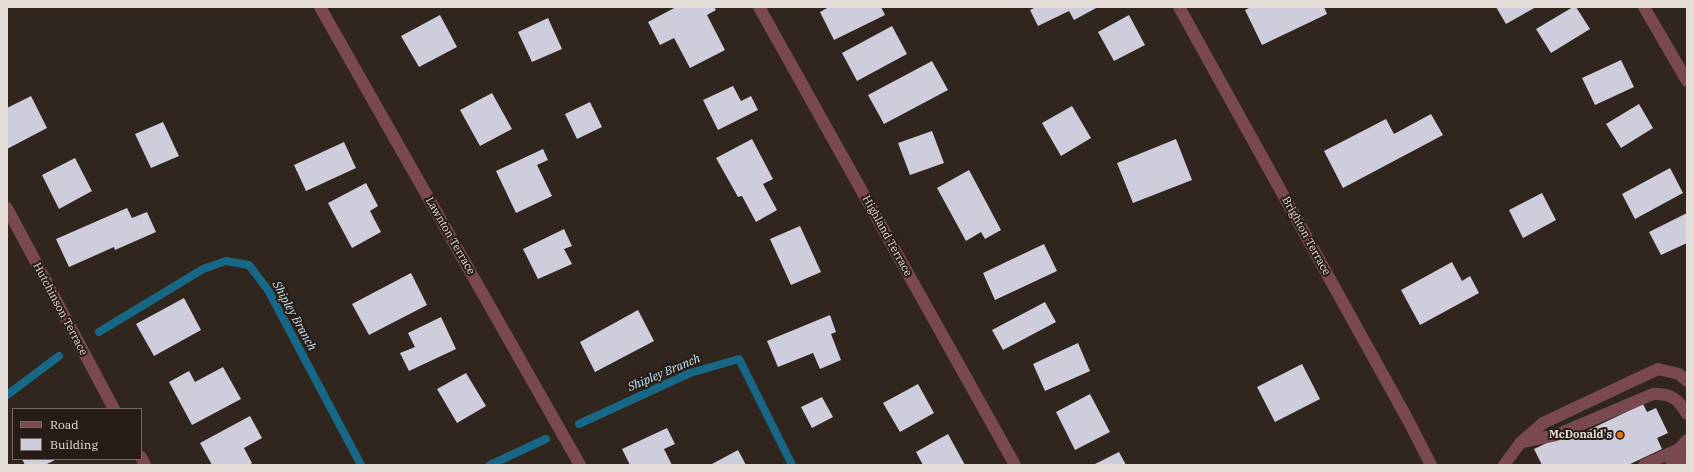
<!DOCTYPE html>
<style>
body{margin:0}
#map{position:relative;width:1694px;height:472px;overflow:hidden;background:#30261e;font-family:"IBM Plex Serif",serif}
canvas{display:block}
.frame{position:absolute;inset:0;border:8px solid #e3dcd7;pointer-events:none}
.legend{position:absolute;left:12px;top:408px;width:130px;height:52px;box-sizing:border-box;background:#261c15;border:1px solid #726963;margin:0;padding:5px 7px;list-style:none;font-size:12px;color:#e3dcd7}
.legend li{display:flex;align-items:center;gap:8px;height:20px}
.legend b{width:20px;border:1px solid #726963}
</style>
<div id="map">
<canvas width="1694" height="472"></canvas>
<div class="frame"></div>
<ul class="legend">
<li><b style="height:5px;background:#79494f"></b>Road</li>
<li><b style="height:11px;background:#cdcddc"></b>Building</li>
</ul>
</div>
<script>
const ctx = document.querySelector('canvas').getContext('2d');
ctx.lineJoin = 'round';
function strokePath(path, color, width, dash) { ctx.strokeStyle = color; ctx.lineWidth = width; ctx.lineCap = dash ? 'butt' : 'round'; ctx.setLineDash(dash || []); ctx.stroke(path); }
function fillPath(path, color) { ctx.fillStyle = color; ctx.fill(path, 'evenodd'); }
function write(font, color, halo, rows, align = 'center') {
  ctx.font = font + ' "IBM Plex Serif",serif'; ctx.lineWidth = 4; ctx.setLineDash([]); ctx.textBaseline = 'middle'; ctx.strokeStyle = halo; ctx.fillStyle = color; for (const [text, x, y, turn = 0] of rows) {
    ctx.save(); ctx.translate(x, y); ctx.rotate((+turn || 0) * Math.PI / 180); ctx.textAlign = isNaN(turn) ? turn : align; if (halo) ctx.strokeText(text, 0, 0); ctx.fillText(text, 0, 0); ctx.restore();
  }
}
strokePath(new Path2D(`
 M99 332 203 269 226 261 249 265 268 290 361 465
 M7 395 59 356
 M579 424 690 373 739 359 792 465
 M490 465 546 439`), '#176786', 8);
fillPath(new Path2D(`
 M676 7H714L716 10 707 15 725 50 690 68 674 38 660 45 648 22Z
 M829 7H881L885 15 834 40 820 12Z
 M1036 7H1098L1074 20 1069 11 1038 26 1030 10Z
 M1251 7H1324L1327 14 1262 45 1245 10Z
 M1496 7H1536L1506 24Z
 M1573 7H1576L1590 29 1551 53 1536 29Z
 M440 15 457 47 419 67 401 36Z
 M1129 15 1145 45 1114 61 1098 32Z
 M548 18 562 49 532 62 518 32Z
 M892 26 907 54 857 81 842 53Z
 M1621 60 1634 87 1595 105 1582 78Z
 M932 61 948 90 884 124 868 95Z
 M733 86 741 101 751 96 758 110 718 130 703 100Z
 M492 93 512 129 480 146 460 110Z
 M31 96 47 128 7 149V108Z
 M590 102 602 127 577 139 565 114Z
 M1639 104 1653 128 1621 148 1606 124Z
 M1072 106 1091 138 1061 156 1042 123Z
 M1431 114 1443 135 1343 188 1324 151 1386 119 1394 134Z
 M163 122 179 156 151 168 135 134Z
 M932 131 944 163 910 175 898 143Z
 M752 139 773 179 763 184 777 210 756 222 742 196 738 197 716 158Z
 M1176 139 1192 180 1133 203 1117 163Z
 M344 142 356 168 306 191 294 165Z
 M543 149 548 160 537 165 552 196 516 213 496 171Z
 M75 158 92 191 59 209 42 175Z
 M1670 168 1683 193 1635 219 1622 194Z
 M969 170 1001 230 985 239 981 232 966 241 937 188Z
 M366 183 378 206 370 211 381 232 352 248 328 203Z
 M1542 193 1556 220 1523 238 1509 210Z
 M127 208 132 218 147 212 156 232 115 250 114 247 69 267 56 239Z
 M1687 213V243L1661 255 1649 232Z
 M800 226 821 272 791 285 770 239Z
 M564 229 572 246 564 249 572 264 538 279 523 249Z
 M1044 244 1057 271 995 300 983 273Z
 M1452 262 1462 281 1470 276 1479 293 1420 325 1401 290Z
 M411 273 427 305 369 335 352 304Z
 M184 298 201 330 154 356 136 324Z
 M1045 302 1056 322 1003 350 992 330Z
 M638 310 654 341 595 372 580 342Z
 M830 315 836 332 831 334 841 360 820 369 813 353 778 367 767 341Z
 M441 317 456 349 409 371 400 353 415 347 408 333Z
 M1078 343 1090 371 1045 391 1033 364Z
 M1302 364 1320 399 1275 422 1257 387Z
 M223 367 241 399 192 425 169 382 189 371 195 382Z
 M466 373 486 406 457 423 437 389Z
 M918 384 934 413 900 432 883 403Z
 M1090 394 1110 432 1075 450 1056 412Z
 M822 397 833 417 812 428 801 407Z
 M1643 404 1647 412 1656 408 1668 433 1657 438 1662 449 1628 465H1542L1534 449 1570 432 1572 438Z
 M250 416 262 438 244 448 252 463 249 465H212L200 443Z
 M667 428 675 444 664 449 672 465H630L622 449Z
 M948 434 965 465H923L916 452Z
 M738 450 746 465H710Z
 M1119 452 1126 465H1093Z
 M22 459H57L45 465H25Z`), '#cdcddc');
strokePath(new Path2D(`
 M320 7 580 465
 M759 7 1015 465
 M1179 7 1408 420 1431 465
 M1644 7 1687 81
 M7 208 114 409
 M1522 442 1556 435 1653 394C1671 393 1678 399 1687 414
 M141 457 145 465
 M1504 465 1521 442 1543 423 1658 369 1679 374 1687 381
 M1644 465 1679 449 1687 440
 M1671 465 1687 457`), '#79494f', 12);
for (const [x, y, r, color] of [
 [1620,435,4,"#e8710a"]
]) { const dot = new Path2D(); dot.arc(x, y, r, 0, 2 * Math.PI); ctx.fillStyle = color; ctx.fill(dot); strokePath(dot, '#261c15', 1.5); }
write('11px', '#e3dcd7', '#261c15', [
 ["Lawnton Terrace",450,236,60],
 ["Highland Terrace",887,236,61],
 ["Brighton Terrace",1306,236,61],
 ["Hutchinson Terrace",60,309,62]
]);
write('bold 11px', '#e3dcd7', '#261c15', [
 ["McDonald's",1612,435]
], 'right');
write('italic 12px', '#c0e6f9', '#261c15', [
 ["Shipley Branch",294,316,61],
 ["Shipley Branch",664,373,-23]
]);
</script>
